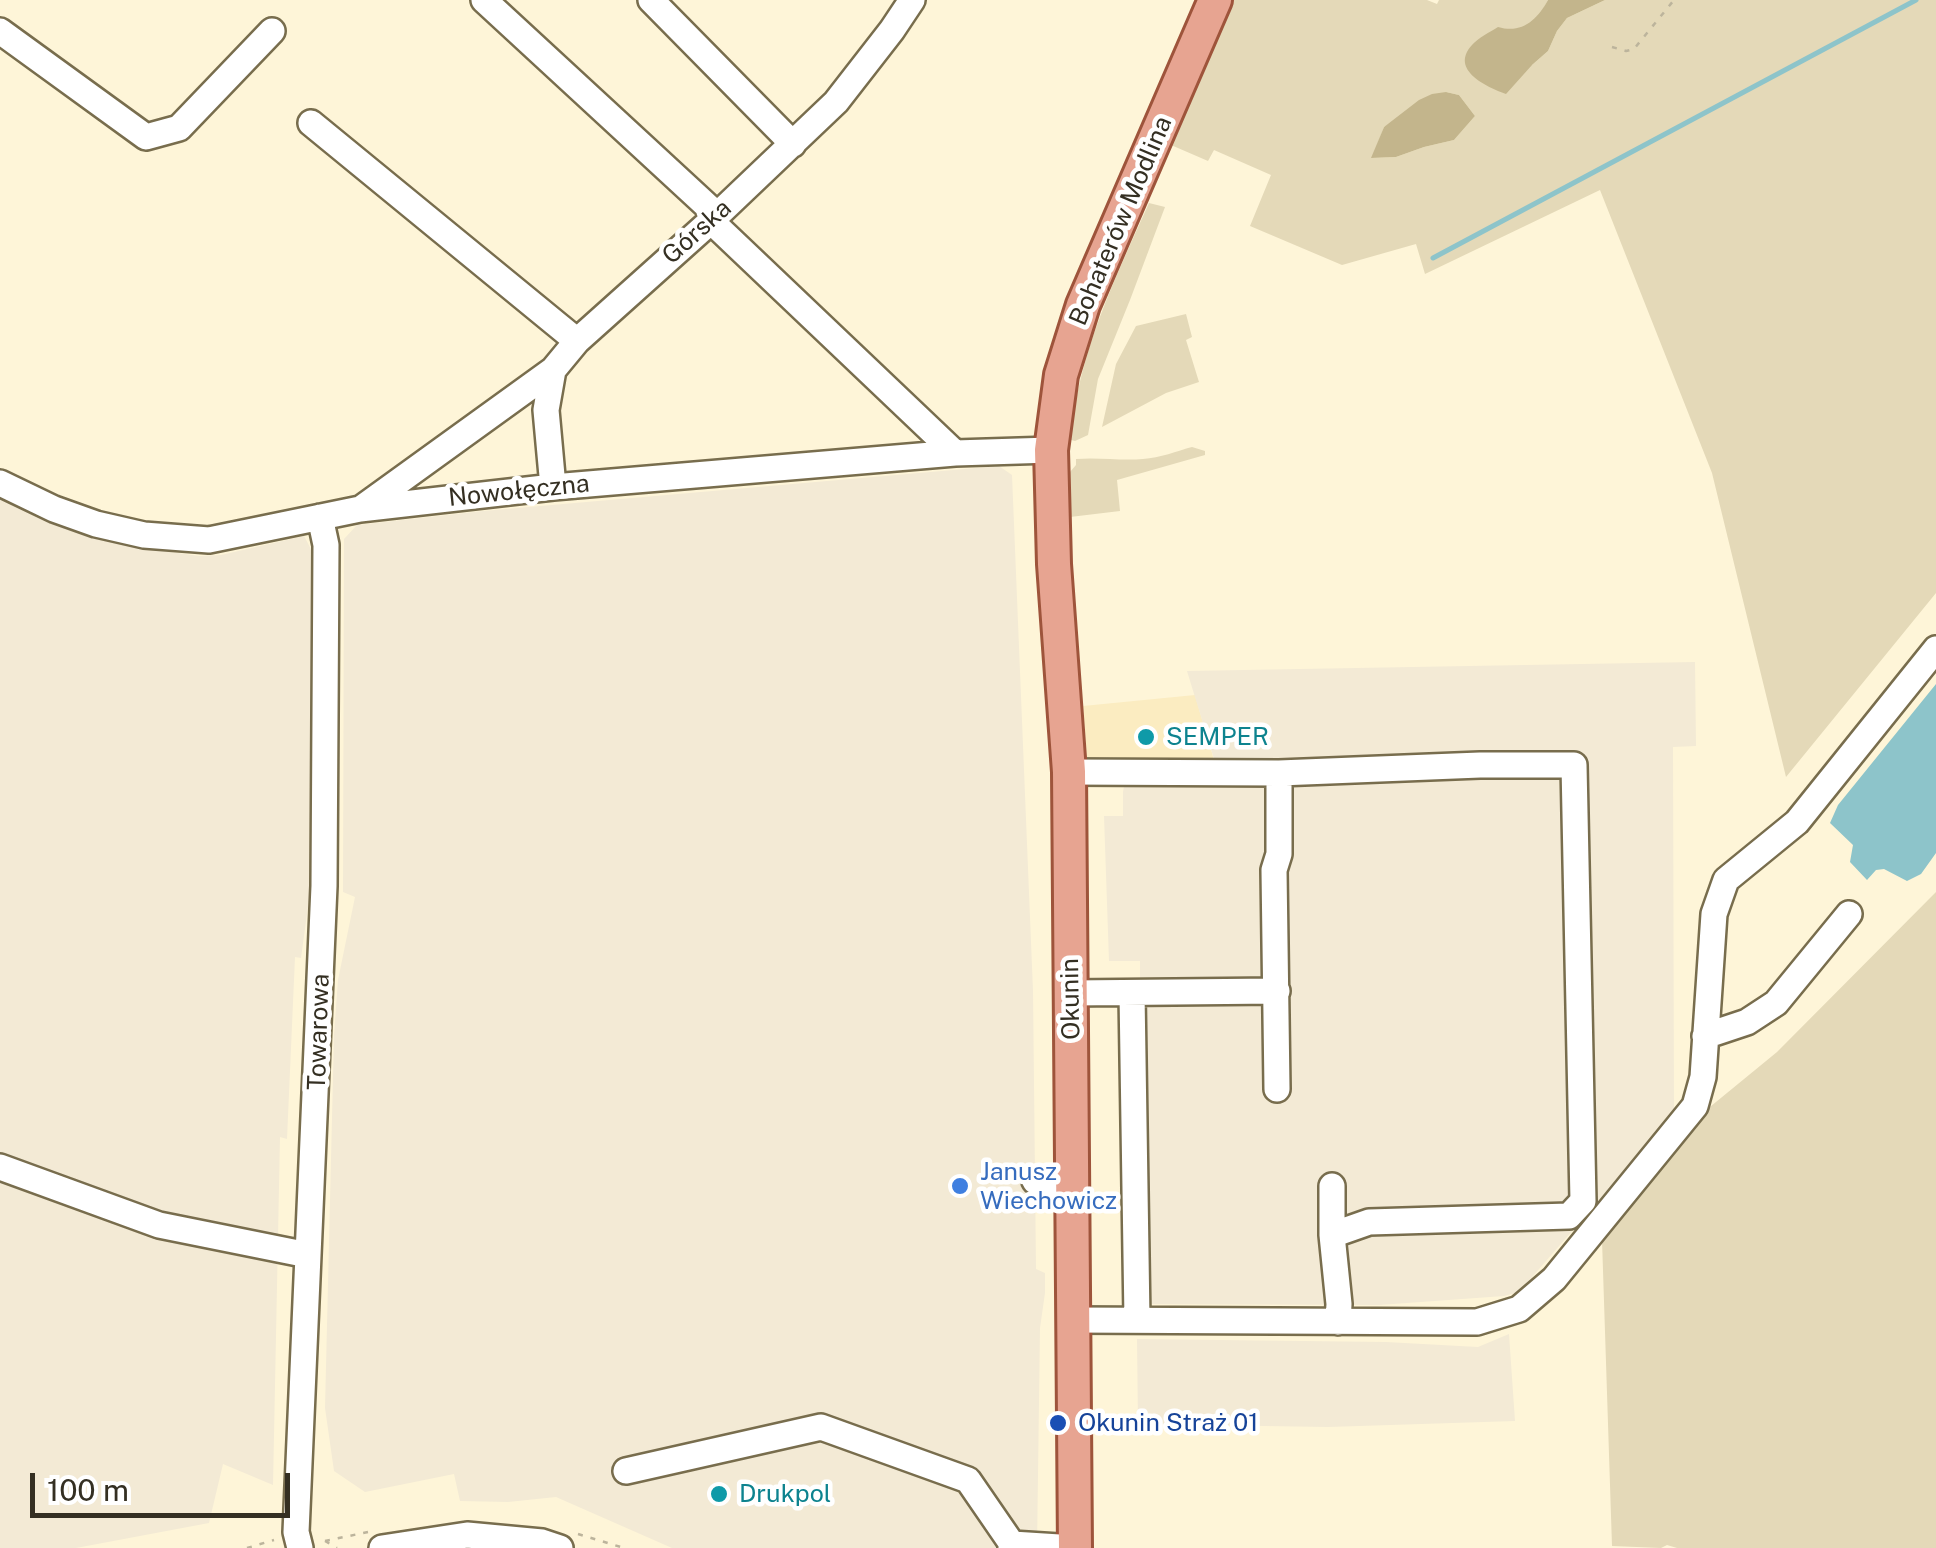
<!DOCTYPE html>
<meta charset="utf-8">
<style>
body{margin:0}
#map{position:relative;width:1936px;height:1548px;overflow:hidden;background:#fef5d8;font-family:"Public Sans",sans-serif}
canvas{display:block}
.scale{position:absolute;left:30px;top:1473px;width:260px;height:45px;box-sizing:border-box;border:5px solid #342f22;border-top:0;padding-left:12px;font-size:30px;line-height:35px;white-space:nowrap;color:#342f22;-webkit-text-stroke:8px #fff;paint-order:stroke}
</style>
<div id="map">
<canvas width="1936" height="1548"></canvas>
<div class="scale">100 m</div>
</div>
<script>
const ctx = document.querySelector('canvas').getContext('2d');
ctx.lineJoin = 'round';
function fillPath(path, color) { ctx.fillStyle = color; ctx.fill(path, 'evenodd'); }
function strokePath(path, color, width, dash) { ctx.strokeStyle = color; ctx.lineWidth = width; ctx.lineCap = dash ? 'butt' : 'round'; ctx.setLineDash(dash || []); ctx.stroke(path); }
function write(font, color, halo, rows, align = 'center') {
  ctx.font = font + ' "Public Sans",sans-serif'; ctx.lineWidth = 9; ctx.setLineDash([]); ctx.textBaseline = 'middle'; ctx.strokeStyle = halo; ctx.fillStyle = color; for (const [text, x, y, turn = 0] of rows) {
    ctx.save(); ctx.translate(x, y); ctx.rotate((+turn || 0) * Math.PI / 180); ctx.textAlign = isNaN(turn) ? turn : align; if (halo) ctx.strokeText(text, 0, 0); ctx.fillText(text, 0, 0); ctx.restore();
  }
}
fillPath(new Path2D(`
 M1195 695 1214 760 1087 757 1083 706Z`), '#fbecc1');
fillPath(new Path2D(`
 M999 466 1012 475 1033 991 1036 1269 1045 1273V1293L1040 1328 1037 1548H672L556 1497 508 1502 460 1501 454 1474 365 1492 334 1471 325 1408 334 1035 338 980 355 897 343 892 344 539 357 525 483 511Z
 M0 499 66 527 143 548 199 556 221 555 304 536 312 551 318 833 301 958 295 957 287 1139 280 1137 273 1485 223 1464 209 1523 76 1548H0Z
 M1695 662 1696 746 1673 747 1674 1114 1519 1292 1504 1296 1379 1305 1143 1304 1142 1008 1150 1002 1140 984V961H1109L1104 816H1123V792L1125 781 1130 780V758L1214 759 1187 671Z
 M1509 1334 1515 1421 1328 1427 1138 1424 1137 1339 1386 1342 1478 1347Z`), '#f3ead5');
fillPath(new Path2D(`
 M1233 0H1427L1437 4 1439 0H1548L1540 15 1530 24 1532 65 1548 51 1557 31 1567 18 1605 0H1936V593L1786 777 1712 473 1600 190 1425 274 1416 244 1342 265 1250 226 1271 175 1214 150 1208 161 1171 145ZM1446 92 1459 95 1475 116 1454 140 1424 147 1396 157 1372 158 1384 127Z
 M1149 203 1165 207 1130 300 1098 379 1088 435 1075 441 1071 440C1077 355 1115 279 1149 203Z
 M1186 314 1192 337 1186 340 1199 382 1166 393 1102 427 1116 364 1136 326Z
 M1192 447 1205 451V455L1117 480 1120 511 1070 517V472L1076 465V459C1099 457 1121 461 1143 459 1160 458 1177 451 1192 447Z
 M1936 892V1548H1677L1667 1545 1661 1548 1612 1546 1602 1240 1690 1135 1705 1111 1777 1052Z`), '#e4d9b8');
fillPath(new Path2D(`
 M1548 0H1605L1567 18 1557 31 1548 51 1532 65 1506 94C1487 87 1449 70 1472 45 1478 38 1490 32 1498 27 1522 34 1537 20 1548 0Z
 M1446 92 1459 95 1475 116 1454 140 1424 147 1396 157 1371 158 1384 127 1419 100 1432 94Z`), '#c3b58c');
fillPath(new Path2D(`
 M1936 684V853L1921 874 1907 881 1884 869 1876 870 1867 880 1850 862 1853 845 1830 823 1838 805Z`), '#8dc4ca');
strokePath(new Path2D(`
 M1433 258 1916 0`), '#8dc4ca', 5);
const minor = new Path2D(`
 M484 0 717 215
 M651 0 793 144
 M0 31 146 137 179 128 272 31
 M311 123 577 341
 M711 221 955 453
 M0 483 54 509 96 524 144 535 209 540 360 509 553 487 955 453 1051 450
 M553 487 546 410 553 370 577 341 711 221 836 102 892 30 912 0
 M362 508 553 370
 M1069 772 1279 773 1480 765H1574L1583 1201 1569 1216 1369 1222 1332 1235
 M1071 993 1277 991
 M1132 993 1137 1320
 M1705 1036 1747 1022 1776 1003 1849 914
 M1277 1089 1274 870 1279 854V773
 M0 1167 159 1225 308 1255
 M1035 1181 1073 1188
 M1332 1186V1235L1339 1304 1338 1322
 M1073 1320 1477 1322 1519 1309 1554 1279 1695 1106 1703 1077 1714 914 1726 880 1797 822 1936 649
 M626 1471 821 1427 968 1480 1012 1544
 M300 1548 296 1532 324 886 326 545 320 517
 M382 1548 467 1535 542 1542 560 1548
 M1011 1548 1012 1544 1075 1548`);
const major = new Path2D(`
 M1075 1548 1069 772 1054 564 1051 450 1061 375 1083 305 1215 0`);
strokePath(minor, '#786d4d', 30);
strokePath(major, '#9e543b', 38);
strokePath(new Path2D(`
 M1612 47 1626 51 1634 49 1674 0
 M578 1534 624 1548
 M325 1541 368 1532
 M325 1541 337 1548
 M247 1548 274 1540`), '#bcb49c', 2.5, [5, 8]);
strokePath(minor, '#fff', 25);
strokePath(major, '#e7a491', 32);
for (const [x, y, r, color] of [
 [1146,737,10,"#0f9aa8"],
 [960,1186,10,"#3f7fe0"],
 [1058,1423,10,"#1a4fb4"],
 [719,1494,10,"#0f9aa8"]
]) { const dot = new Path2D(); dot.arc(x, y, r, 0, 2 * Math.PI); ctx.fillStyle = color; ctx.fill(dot); strokePath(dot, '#fff', 4); }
write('25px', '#342f22', '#fff', [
 ["Bohaterów Modlina",1121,221,-67],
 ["Górska",697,232,-42],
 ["Nowołęczna",519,491,-6],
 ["Okunin",1071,999,-91],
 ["Towarowa",319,1032,-88]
]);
write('25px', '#0d838f', '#fff', [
 ["SEMPER",1166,737],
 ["Drukpol",739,1494]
], 'left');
write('25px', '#366cbe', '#fff', [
 ["Janusz",980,1172],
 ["Wiechowicz",980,1201]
], 'left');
write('25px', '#164399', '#fff', [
 ["Okunin Straż 01",1078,1423]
], 'left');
</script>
